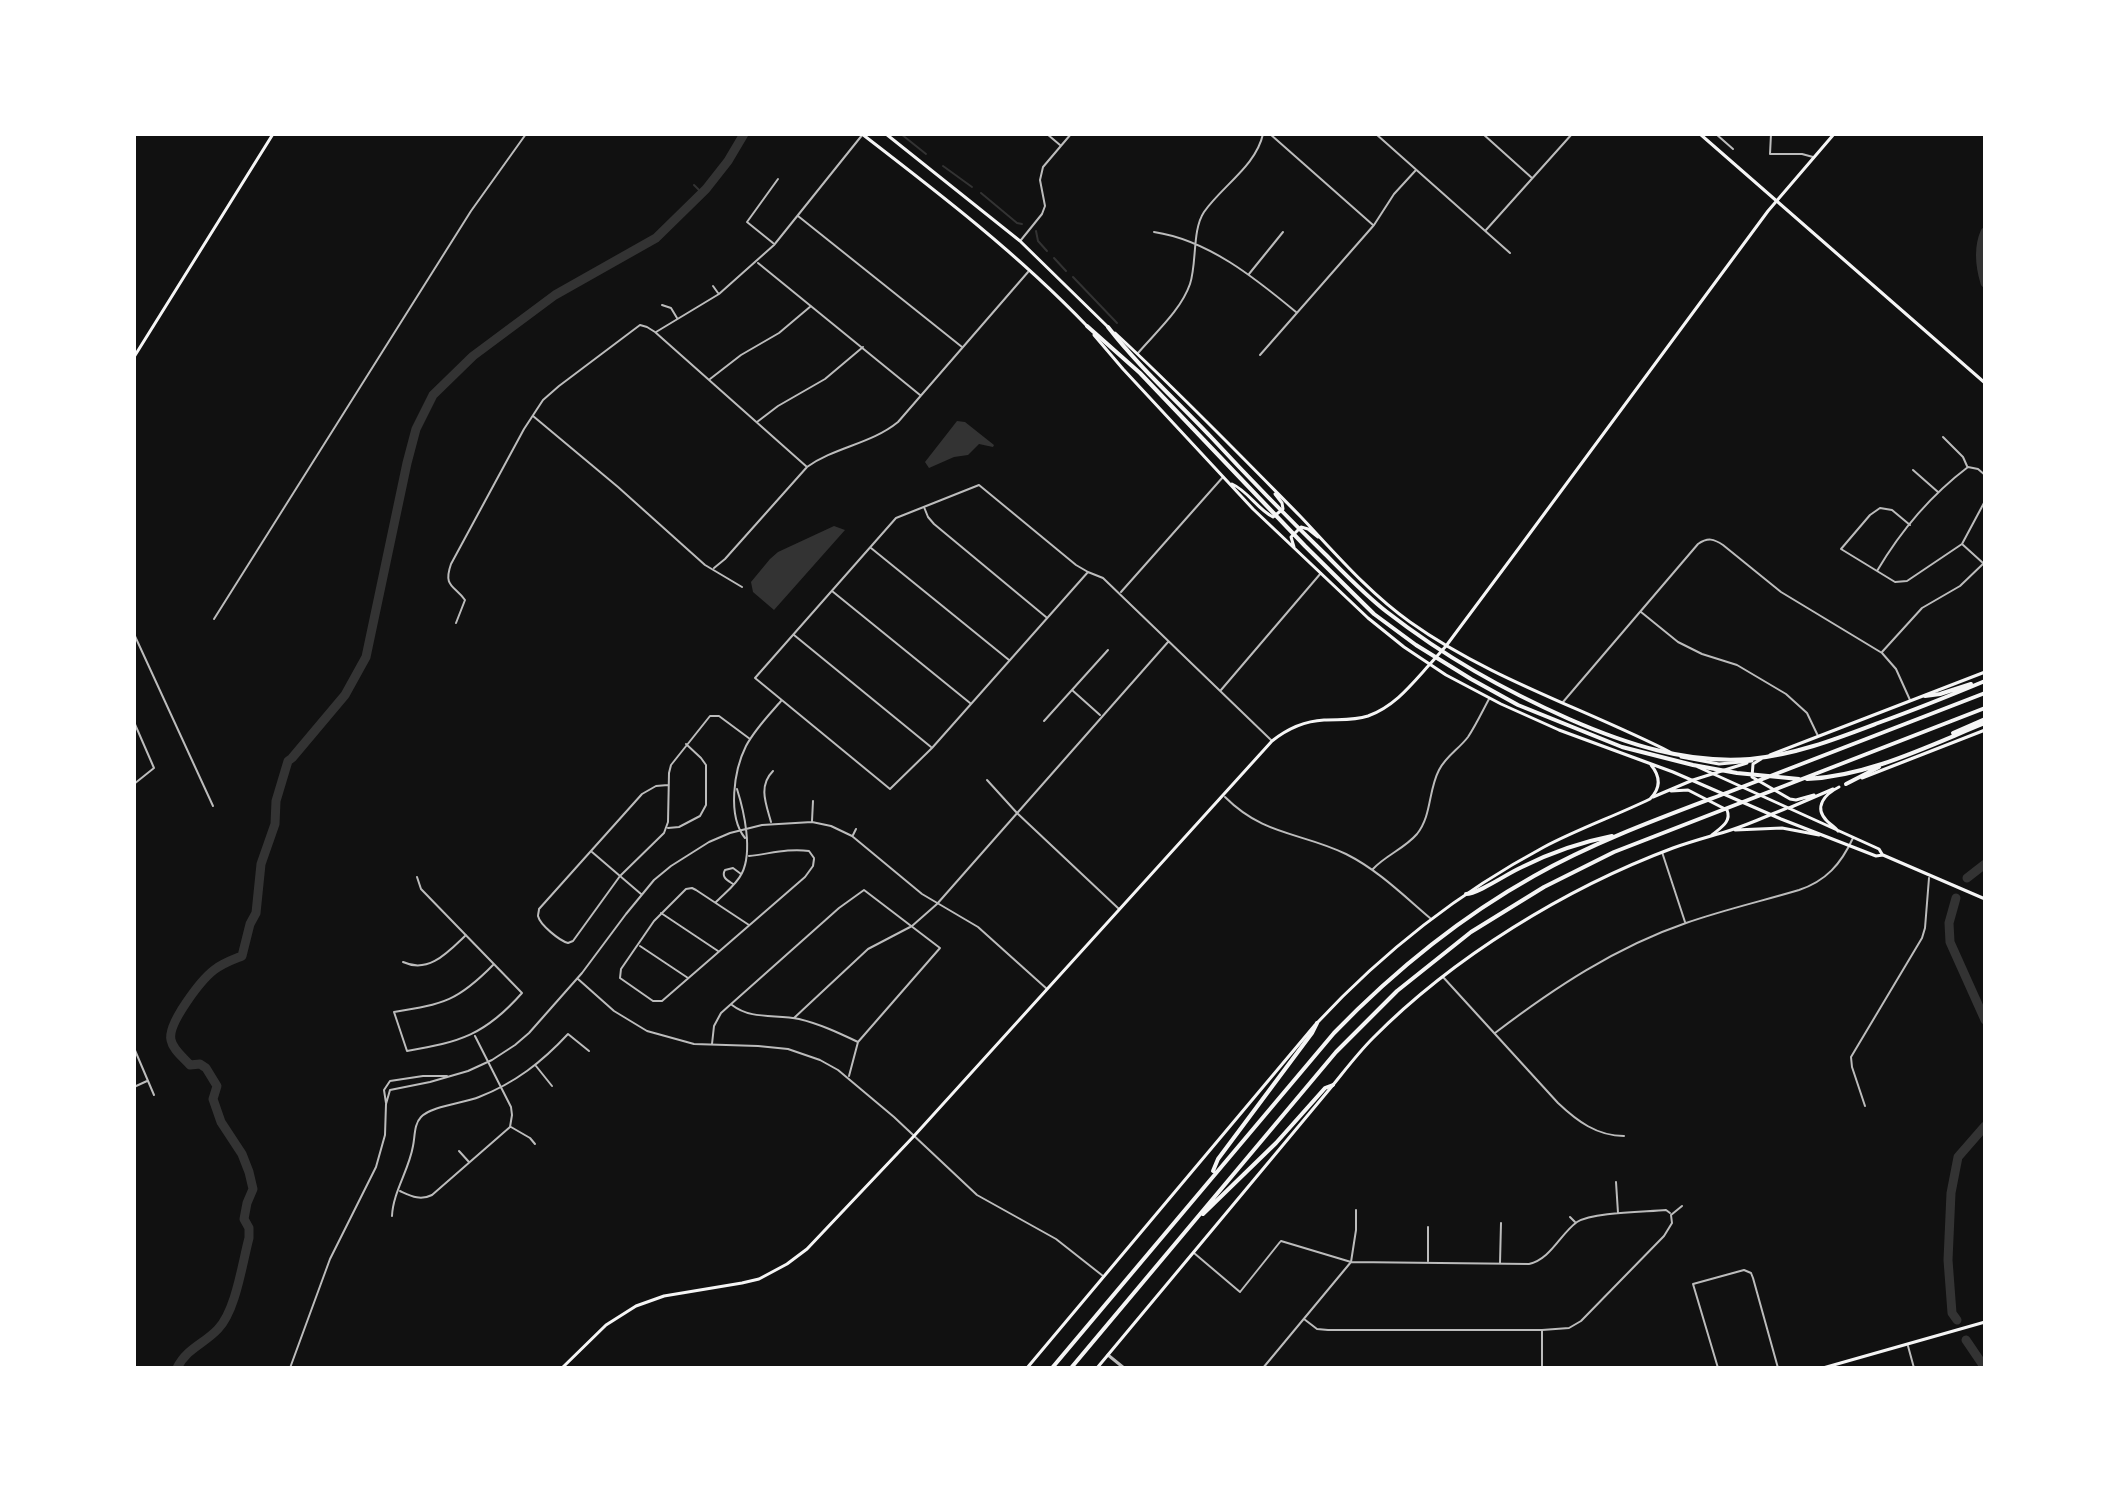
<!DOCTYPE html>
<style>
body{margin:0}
#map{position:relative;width:2119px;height:1502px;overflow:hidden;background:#111;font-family:Cabin,sans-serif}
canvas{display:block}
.frame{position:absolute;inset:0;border:136px solid #fff;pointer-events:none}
</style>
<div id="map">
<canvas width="2119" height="1502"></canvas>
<div class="frame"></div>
</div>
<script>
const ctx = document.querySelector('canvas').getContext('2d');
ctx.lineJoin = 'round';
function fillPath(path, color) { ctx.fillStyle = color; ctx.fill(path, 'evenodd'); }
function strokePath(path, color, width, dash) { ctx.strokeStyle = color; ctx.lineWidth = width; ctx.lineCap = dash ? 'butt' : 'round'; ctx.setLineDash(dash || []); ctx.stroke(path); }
fillPath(new Path2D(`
 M957 421 965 422 994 445 993 447 979 444 968 455 954 457 929 468 925 462Z
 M834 526 845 530 774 610 753 592 751 582 770 559 778 552Z`), '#333');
strokePath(new Path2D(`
 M901 134 926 154
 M943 166 972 187
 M694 185 702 193
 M981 193 1017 223 1022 224
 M1036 231 1038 241 1047 251
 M1054 258 1066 271
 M1073 277 1117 323`), '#333', 2);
strokePath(new Path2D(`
 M1985 232C1978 248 1980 266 1985 283
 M1967 878 1985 864
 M1956 898 1949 923 1950 942 1985 1020
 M1957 1320 1952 1313 1948 1260 1951 1193 1958 1157 1985 1126
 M1966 1340 1985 1368
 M177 1368C187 1348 204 1344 218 1329 236 1310 242 1264 249 1238V1228L244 1219 247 1203 253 1189 249 1172 242 1154 221 1122 213 1099 217 1086 206 1068 200 1064 190 1065C183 1057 173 1050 171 1040 167 1024 201 980 214 970 223 963 232 960 242 956L250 924 256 913 261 864 275 824 276 801 288 761 292 758 345 695 366 657 407 463 416 429 433 395 473 356 555 295 656 238 706 189 728 161 744 134`), '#333', 9);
strokePath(new Path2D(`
 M1047 134 1060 145
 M1270 134 1373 225
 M1376 134 1510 253
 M1483 134 1532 178
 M1716 134 1733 149
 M1771 134 1770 154H1802L1813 157
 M798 216 962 347
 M1486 230 1572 134
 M1154 232C1208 240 1255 278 1296 312
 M1021 240 1042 214 1045 206 1040 180 1043 167 1071 134
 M773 243 747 222 778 179
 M758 263 920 395
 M1249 274 1283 232
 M713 286 718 293
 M662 305 671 308 677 318
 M656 332 719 294 774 245 863 134
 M1138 353C1156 332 1181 310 1190 284 1197 263 1192 230 1204 212 1222 186 1256 166 1263 134
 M1260 355 1374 225 1394 194 1416 170
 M710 379 741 355 779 333 811 306
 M533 416 618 487 705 565 742 587
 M757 422 778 406 825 379 863 347
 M1943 437 1963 457 1967 466
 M1968 467 1978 469 1985 475
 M1913 470 1938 492
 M924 507 928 517 934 524 1046 617
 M1910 525 1892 510 1880 508 1870 515 1841 549 1895 582 1907 581 1962 544 1985 501
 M1962 544 1983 563
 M871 548 1009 660
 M714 568 725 559 807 467C835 447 871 444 898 422L1028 272
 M1877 571C1900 532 1931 495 1968 467
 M1088 572 932 748 890 789 755 678 896 518 979 485 1076 565 1088 572 1103 578 1271 740
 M832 591 970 703
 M1121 592 1223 477
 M1641 612 1678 642 1702 654 1737 665 1786 694 1807 713 1818 736
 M214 619 471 211 526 134
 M456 623 465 600C454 585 443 587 451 564L524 429 543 400 559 386 640 325 647 327 655 332 807 467
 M134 634 213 806
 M794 635 931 747
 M1882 652 1922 608 1960 586 1985 562
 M1072 690 1100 715
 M1221 690 1321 573
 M1563 702 1698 544C1708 537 1714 539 1723 545L1781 592 1882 653 1896 669 1910 700
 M1044 721 1108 650
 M134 722 154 768 134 784
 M987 780 1017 813 1119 909
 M668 785 656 786 642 794 539 909C539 911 538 914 538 916 540 925 560 941 568 943L573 941 620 876 664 833 668 822 669 773 671 765 710 716H719L750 739
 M1225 797C1264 836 1300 832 1346 854 1378 870 1403 895 1430 918
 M812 821 813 801
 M771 822C766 804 758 786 773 771
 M668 828 679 827 700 816 706 805V765L701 758 686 744
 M853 835 856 829
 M745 838C727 816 734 770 746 746 755 729 769 715 781 701
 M592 852 641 894
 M1662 852 1685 922
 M749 856C769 854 788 848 809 851L814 858
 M1373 869C1386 855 1404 849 1417 834 1432 815 1428 791 1439 770 1446 756 1459 749 1468 737 1476 725 1482 712 1489 699
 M417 877 421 889 522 993C485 1035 460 1042 407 1051L394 1012C444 1004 458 1001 494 964
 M733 884C727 880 721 877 725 870L733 868 741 874
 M716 902C725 893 737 884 742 873 753 851 744 811 737 789
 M661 913 718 951
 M749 925 696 890 692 888 686 889 654 921 621 969 620 978 653 1001H662L805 877 813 866 814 859
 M640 946 688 978
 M403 962C429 974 448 952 466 935
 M1443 977 1558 1103C1577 1121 1597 1136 1624 1136
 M578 979 614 1011 647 1031 694 1044 758 1046 788 1049 820 1060 838 1070 894 1117 977 1195 1056 1239 1103 1276
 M732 1005C751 1020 776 1014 799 1019 820 1024 839 1033 858 1042
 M794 1018 868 949 912 926 937 904 1168 642
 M1495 1033C1554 988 1616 947 1686 923 1723 910 1762 901 1799 890 1826 881 1841 864 1853 838
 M712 1044 714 1026 721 1013 839 908 864 890 940 948 858 1042 849 1076
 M134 1048 154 1095
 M536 1066 552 1086
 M134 1087 147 1081
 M386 1103 384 1090 390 1081 423 1076H447
 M1865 1106 1852 1067 1851 1057 1922 938 1925 928 1929 878
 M511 1127 530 1138 535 1144
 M459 1151 469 1162
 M1616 1182 1618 1213
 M400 1191C411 1196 420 1201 432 1195L510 1127 512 1115 511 1107 475 1036
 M1671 1215 1682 1206
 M392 1216C393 1192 409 1170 413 1146 415 1137 414 1124 421 1117 431 1106 464 1103 479 1097 515 1083 542 1062 568 1034L589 1051
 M1570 1217 1575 1222
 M1428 1227V1261
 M1281 1241 1351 1262 1529 1264C1551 1259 1560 1234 1577 1222 1593 1212 1645 1212 1666 1210L1670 1213
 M1194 1253 1240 1292 1280 1242
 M1500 1263 1501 1223
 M1304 1319 1317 1329 1328 1330H1542L1569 1328 1581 1321 1664 1236 1672 1223 1671 1215
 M1542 1330V1368
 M1908 1346 1914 1368
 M290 1368 330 1259 376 1167 385 1135 386 1104 390 1090 430 1082 468 1071 492 1060 515 1045 529 1033 582 973 626 914 654 880 671 866 709 842 730 833 762 825 812 822 831 826 852 836 922 894 978 927 1047 989
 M1263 1368 1351 1262 1356 1230V1210
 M1718 1368 1693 1284 1744 1270 1751 1273 1753 1278 1778 1368`), '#bcbcbc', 2);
strokePath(new Path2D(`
 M1108 1355 1124 1368`), '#bcbcbc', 3);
strokePath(new Path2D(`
 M1700 134 1985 383
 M1770 755 1985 672
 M1761 759 1753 764 1752 777 1790 799 1796 800 1814 795
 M1862 778 1985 730
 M1671 791 1688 790 1727 810C1732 822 1720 828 1712 835
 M1653 797 1693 780 1747 763
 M1789 808 1833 789
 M562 1368 606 1325 636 1306 664 1296 742 1283 759 1279 787 1264 807 1249 914 1136 1272 741C1287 729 1305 721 1324 720 1339 719 1353 721 1368 716 1395 706 1411 685 1430 664
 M1027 1368 1315 1025
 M1097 1368 1333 1085
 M1823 1368 1985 1322`), '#f5f5f5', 3);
strokePath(new Path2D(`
 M862 134C940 194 1018 254 1087 326
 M886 134 1020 241 1109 328
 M1115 333C1179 392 1240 455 1301 517 1335 553 1369 593 1410 622 1490 679 1583 708 1670 752
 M1094 335 1123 369 1253 509 1368 618 1404 647 1446 675 1501 704 1559 730 1673 772 1781 819 1876 856 1883 855 1985 899
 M134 357 273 134
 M1232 484C1248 491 1257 509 1273 517L1283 509 1282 503 1275 494
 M1294 547 1291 537 1301 527 1308 529 1318 537
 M1430 664 1446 646 1519 548 1768 211 1834 134
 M1681 757 1719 764 1752 761
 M1698 767 1879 849 1882 854
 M1735 830 1782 828 1819 835
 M1838 831C1835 827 1831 825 1827 821 1813 807 1825 794 1839 787
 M1317 1023C1383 952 1458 893 1544 847 1578 829 1615 816 1650 799 1661 788 1661 777 1651 765
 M1333 1085C1346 1069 1358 1053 1373 1038 1453 957 1566 888 1673 848 1692 841 1712 836 1731 830 1750 824 1769 815 1787 808`), '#f5f5f5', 3);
strokePath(new Path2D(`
 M1087 326 1140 373 1305 546 1374 614 1416 645 1471 679 1518 705 1622 747 1693 765 1737 773 1799 779
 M1108 327C1139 367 1176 400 1211 437 1248 477 1286 516 1325 554 1345 574 1365 595 1387 612 1445 657 1502 689 1569 719 1626 744 1687 764 1750 759 1795 755 1836 739 1878 723 1914 710 1949 696 1985 681
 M1925 696 1940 694 1971 684
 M1953 733 1985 719
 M1807 779C1869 776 1928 746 1985 723
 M1846 784 1879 767
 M1466 894C1478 894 1508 873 1522 867 1550 853 1581 842 1612 836
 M1213 1171 1218 1159 1312 1033 1317 1023
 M1203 1214 1276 1143 1325 1088 1333 1085
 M1052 1368 1334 1033C1393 972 1459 918 1534 876 1596 841 1663 817 1729 792 1815 759 1900 726 1985 693
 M1071 1368 1336 1052 1397 991 1471 932 1544 887 1614 852 1985 708`), '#f5f5f5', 4);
</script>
